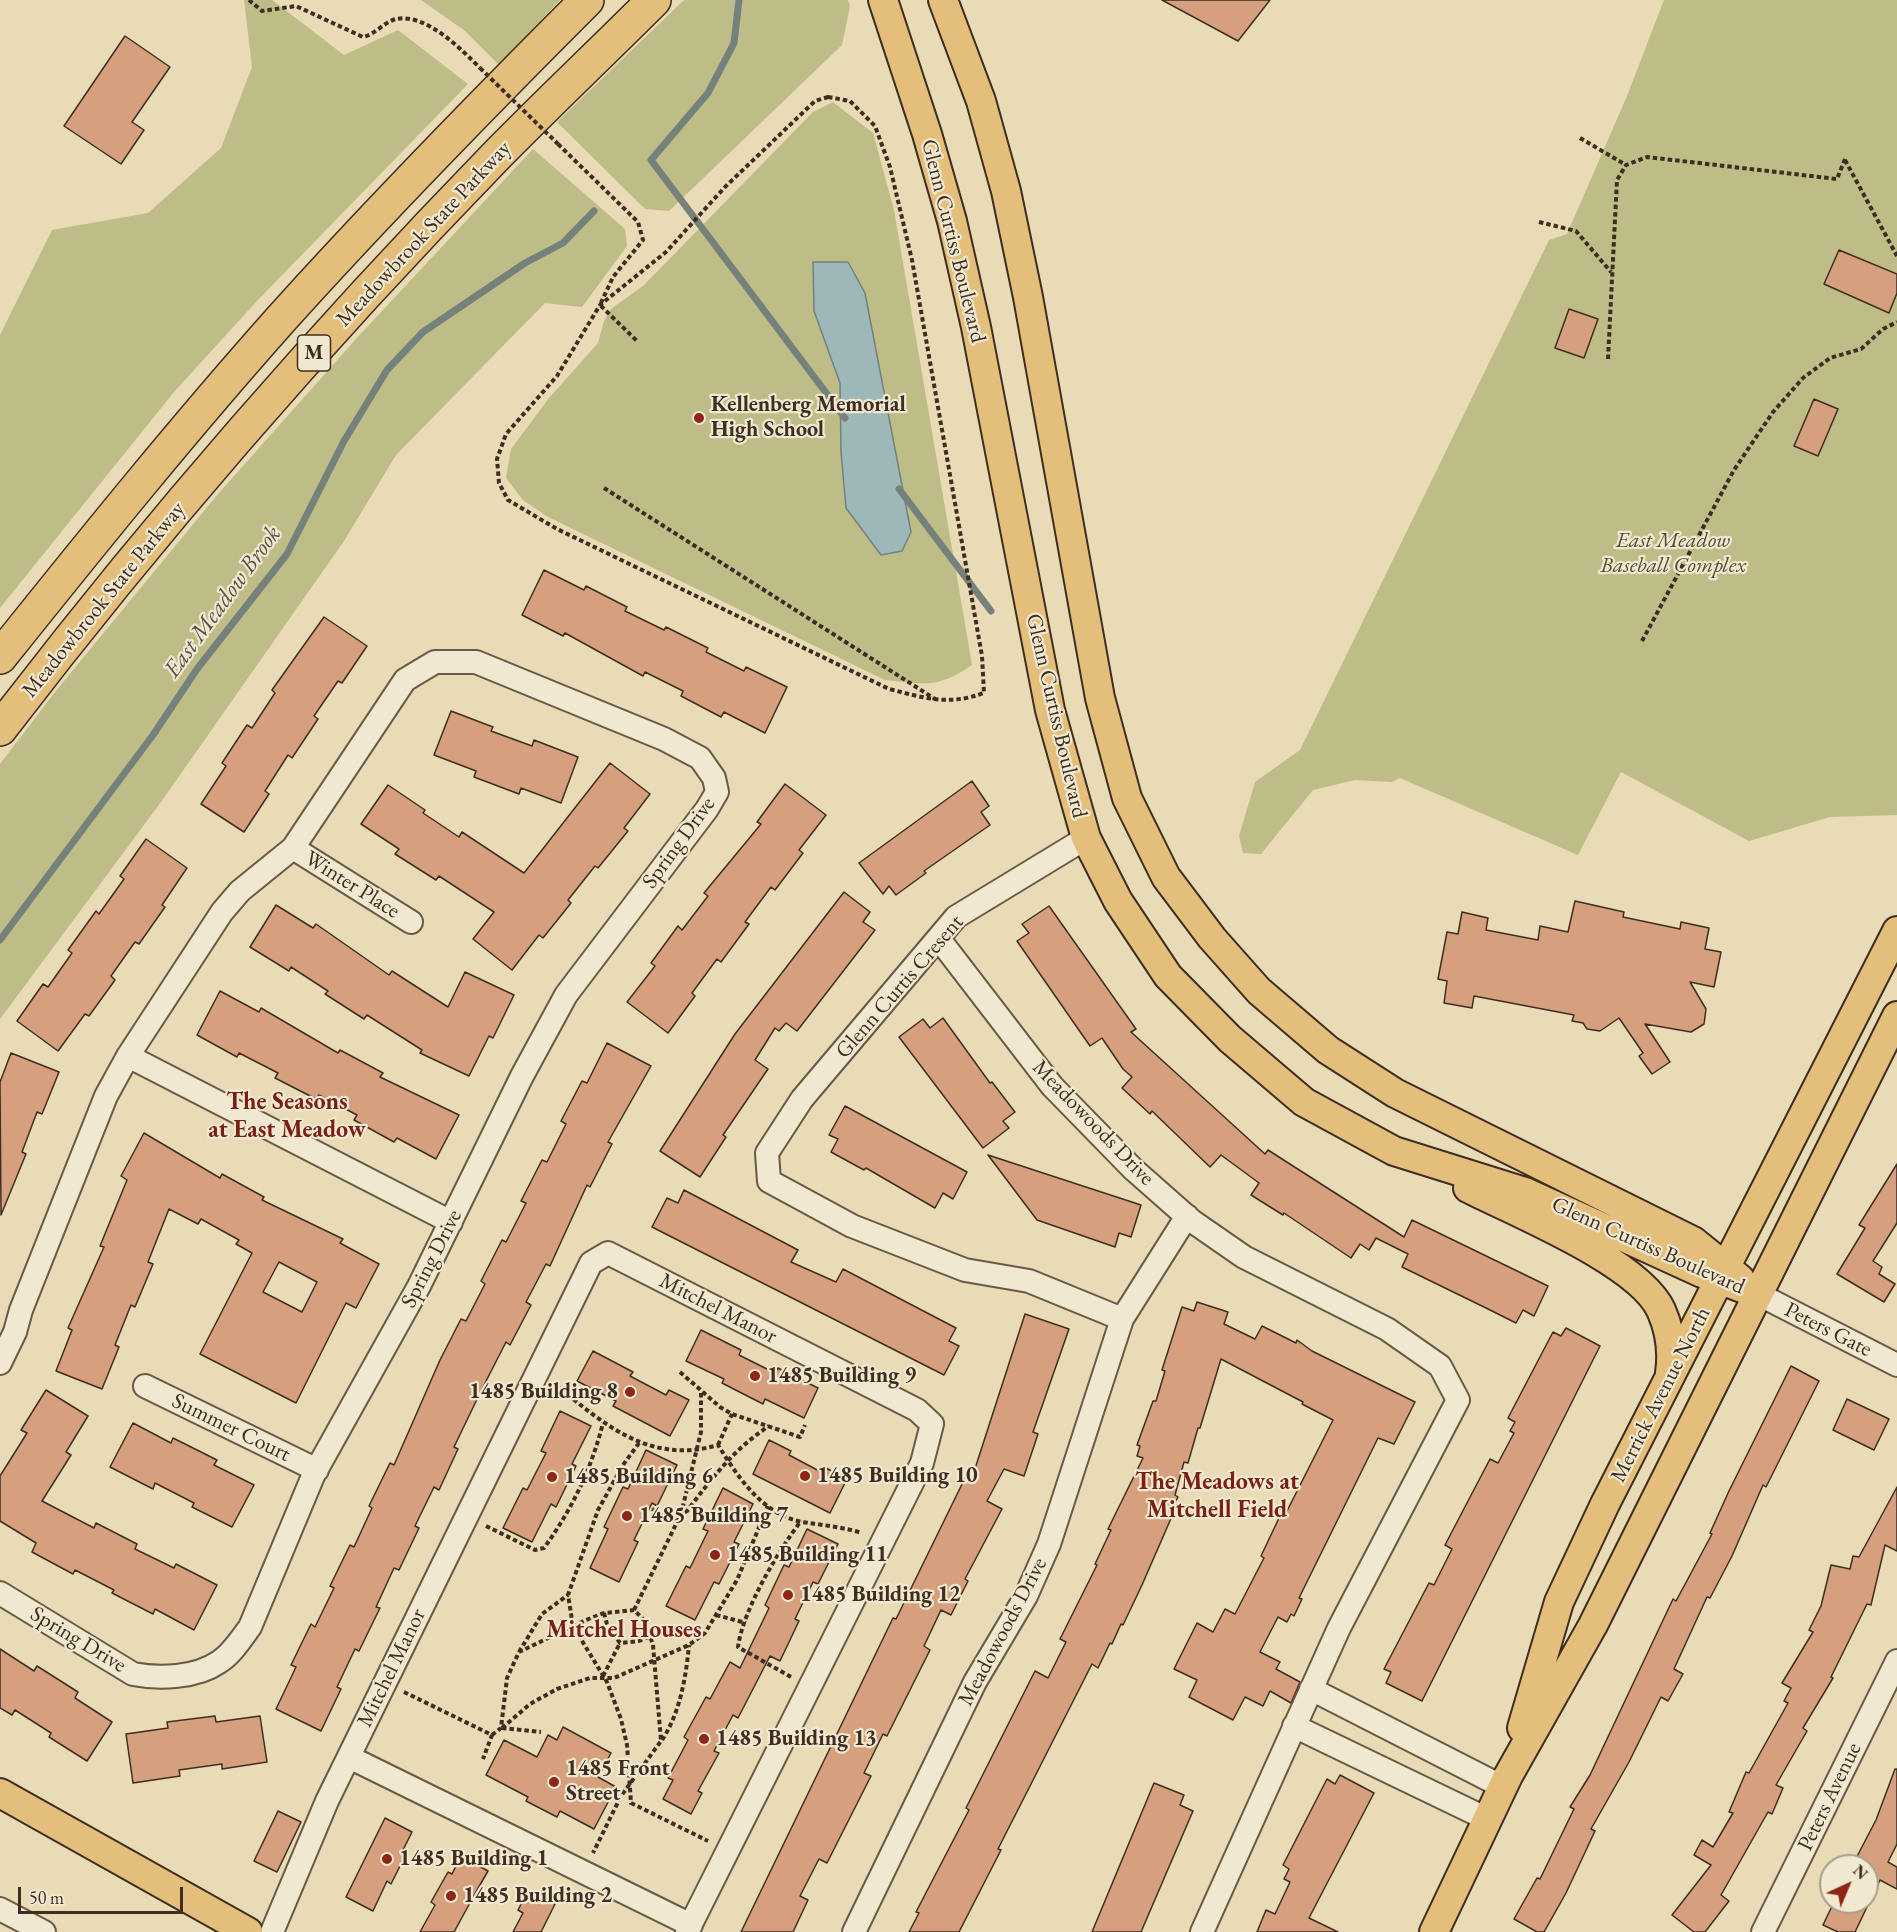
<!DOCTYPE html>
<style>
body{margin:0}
#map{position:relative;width:1897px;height:1932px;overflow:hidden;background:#e8dbb6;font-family:"EB Garamond",serif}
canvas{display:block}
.north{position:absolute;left:1819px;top:1854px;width:60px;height:60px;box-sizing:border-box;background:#f0e8d0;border:2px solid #a99e8a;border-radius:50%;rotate:44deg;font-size:16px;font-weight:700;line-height:24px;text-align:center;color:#3f2e20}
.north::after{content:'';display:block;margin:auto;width:21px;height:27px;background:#8f2418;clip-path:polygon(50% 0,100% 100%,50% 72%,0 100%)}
.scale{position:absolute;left:18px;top:1887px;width:165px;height:27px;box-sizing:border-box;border:3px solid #3f2e20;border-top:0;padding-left:8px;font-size:18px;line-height:21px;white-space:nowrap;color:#3f2e20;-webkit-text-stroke:4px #f0e8d0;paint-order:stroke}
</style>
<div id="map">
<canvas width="1897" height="1932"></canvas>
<div class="north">N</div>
<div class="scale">50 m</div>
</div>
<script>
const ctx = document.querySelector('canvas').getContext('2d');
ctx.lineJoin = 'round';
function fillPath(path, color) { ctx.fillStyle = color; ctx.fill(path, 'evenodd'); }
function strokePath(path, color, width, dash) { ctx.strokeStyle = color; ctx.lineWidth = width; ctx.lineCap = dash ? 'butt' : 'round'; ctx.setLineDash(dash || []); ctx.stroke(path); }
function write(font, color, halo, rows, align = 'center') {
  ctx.font = font + ' "EB Garamond",serif'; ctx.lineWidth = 4.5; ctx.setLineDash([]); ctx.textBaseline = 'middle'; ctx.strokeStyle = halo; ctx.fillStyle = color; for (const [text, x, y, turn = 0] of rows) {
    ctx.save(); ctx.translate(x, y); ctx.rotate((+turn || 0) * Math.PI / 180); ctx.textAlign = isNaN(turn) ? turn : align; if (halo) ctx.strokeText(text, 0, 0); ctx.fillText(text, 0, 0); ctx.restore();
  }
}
fillPath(new Path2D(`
 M244 0H272L344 55 398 30 468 84 256 302 174 392 0 608V335L52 230 148 213 221 148 252 67Z
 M421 0H560L499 65 465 31Z
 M684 0H848L850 6 842 45 669 211 645 209 557 122Z
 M1664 0H1897V815L1830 817 1749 841 1621 772 1578 855 1400 778 1392 782 1355 780 1313 790 1261 854 1243 853 1239 836 1255 782 1300 750 1549 240 1567 234 1627 96Z
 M833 102 873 133 894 210 972 665C937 689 925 684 885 680L548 517 523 500 506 478 511 449 549 398 598 343 604 321 612 308 643 286 813 112Z
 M533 149 625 229 627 246 582 307 545 303 396 455 344 541 161 802 0 1019V764L55 692 218 494 356 339Z`), '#bebd88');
const water = new Path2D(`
 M813 262H848L865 293 911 532 902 551 881 555 846 508 841 452 840 383 814 311Z`);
fillPath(water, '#9cb8b9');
strokePath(water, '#77817c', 1.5);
strokePath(new Path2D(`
 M739 0 734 43 708 93 651 160 845 418
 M899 489 991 611
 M0 940 153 735 197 669 287 554 344 441 387 370 423 332 525 263 563 243 594 211`), '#77817c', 7);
const building = new Path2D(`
 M1162 0H1270L1238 41Z
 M125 36 170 67 132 122 144 130 121 164 64 126Z
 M1839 250 1897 274V293L1889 313 1824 284Z
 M1569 309 1598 319 1584 358 1555 348Z
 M1814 399 1838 409 1818 456 1794 446Z
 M544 570 584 590 586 586 627 607 625 611 664 630 666 627 708 648 706 652 744 671 746 667 787 687 765 733 724 712 721 717 681 696 683 691 645 672 643 676 565 633 563 636 522 615Z
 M324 617 367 646 342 683 338 681 314 716 318 719 292 758 288 755 265 791 269 794 244 832 201 804 226 766 222 763 247 725 252 728 275 693 272 690Z
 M451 711 493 727 491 731 532 746 534 740 578 757 561 803 521 788 519 794 474 777 476 771 434 755Z
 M610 763 650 794 624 828 628 831 598 868 595 866 568 900 571 903 543 938 539 935 512 970 473 939 494 912 439 876 436 880 395 854 399 849 361 824 388 785 425 810 423 813 459 837 462 832 524 873Z
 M972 781 989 806 981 812 990 825 924 871 926 873 896 895 889 886 883 894 859 863Z
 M785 784 826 815 799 850 803 853 775 890 771 887 745 922 749 924 721 962 717 959 692 993 695 996 668 1033 627 1002 655 966 651 963 678 926 682 930 708 896 704 893 761 824 757 822Z
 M146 839 187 868 162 905 165 907 139 944 135 942 111 976 115 980 89 1016 85 1014 58 1051 17 1021 43 984 48 987 72 953 68 950 96 911 99 914 124 879 120 876Z
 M844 892 870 912 863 922 875 930 797 1031 786 1023 779 1031 775 1028 755 1060 768 1069 723 1135 726 1137 700 1177 660 1151 735 1034Z
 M1575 901 1624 912 1623 917 1680 929 1681 922 1709 928 1705 949 1721 952 1714 987 1690 982 1706 1009 1704 1024 1691 1032 1645 1024 1670 1062 1652 1074 1639 1056 1643 1053 1619 1018 1600 1031 1587 1029 1583 1023 1572 1021 1574 1015 1474 996 1472 1008 1444 1003 1447 981 1438 979 1447 932 1458 934 1462 912 1488 918 1486 930 1538 940 1540 926 1568 932Z
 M276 905 313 928 316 924 389 975 392 971 448 1007 465 972 514 995 493 1038 489 1036 469 1076 420 1053 422 1050 367 1015 364 1019 325 994 328 991 291 967 289 971 250 947Z
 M1049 906 1136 1029 1131 1032 1265 1154 1268 1150 1404 1237 1412 1220 1548 1286 1534 1316 1523 1310 1516 1323 1484 1307 1402 1267 1408 1254 1376 1238 1369 1250 1360 1244 1351 1258 1284 1213 1283 1215 1251 1195 1259 1183 1221 1155 1210 1167 1152 1111 1150 1114 1122 1088 1132 1077 1123 1069 1102 1038 1090 1046 1017 941 1029 933 1022 924Z
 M220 991 259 1012 261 1008 338 1053 340 1050 383 1073 380 1077 459 1115 436 1159 397 1138 394 1142 354 1120 357 1115 319 1095 316 1099 275 1078 278 1073 239 1053 237 1057 197 1035Z
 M943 1018 990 1083 992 1082 1015 1112 1003 1121 1009 1128 983 1148 899 1037 923 1019 930 1028Z
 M607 1043 651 1066 608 1142 612 1144 590 1187 587 1185 550 1266 546 1264 526 1302 531 1305 510 1345 506 1342 481 1391 454 1447 458 1449 439 1490 434 1487 415 1526 419 1528 399 1570 394 1568 376 1607 380 1608 359 1651 355 1649 337 1687 341 1689 321 1731 276 1709 296 1667 291 1665 311 1624 315 1627 334 1588 330 1586 350 1545 354 1547 372 1508 369 1506 390 1463 394 1465 440 1360 461 1319 466 1321 485 1284 481 1281 502 1240 506 1242 526 1203 521 1201 542 1160 547 1162 566 1124 561 1121 582 1081 587 1083Z
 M11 1053 59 1072 42 1114 37 1112 22 1152 26 1154 1 1215 0 1082Z
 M845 1106 967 1172 953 1199 943 1193 935 1208 866 1168 864 1170 831 1152 838 1139 829 1135Z
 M144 1133 220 1178 222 1174 264 1197 262 1200 343 1239 340 1243 379 1264 356 1308 346 1303 296 1403 200 1354 252 1253 236 1244 239 1240 201 1219 198 1224 169 1209 148 1262 153 1264 135 1307 131 1305 115 1345 119 1347 102 1389 56 1371 72 1330 68 1328 104 1247 100 1246 127 1180 121 1176ZM279 1262 317 1282 302 1312 263 1292Z
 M988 1155 1141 1205 1131 1237 1119 1233 1115 1247 1037 1220Z
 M1897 1164V1223L1873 1261 1882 1267 1879 1274 1895 1284 1884 1302 1837 1274 1865 1228 1859 1225Z
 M684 1190 798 1250 791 1262 836 1282 843 1269 956 1328 949 1341 959 1346 944 1375 652 1227 667 1198 678 1203Z
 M1197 1302 1228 1312 1224 1324 1255 1339 1262 1326 1296 1343 1297 1340 1312 1351 1415 1402 1394 1444 1378 1438 1299 1598 1302 1599 1294 1616 1291 1614 1287 1622 1278 1617 1260 1652 1280 1662 1276 1669 1300 1682 1291 1703 1270 1691 1263 1706 1245 1697 1233 1720 1189 1697 1197 1680 1174 1669 1197 1623 1213 1632 1225 1609 1235 1614 1264 1558 1261 1556 1279 1518 1284 1509 1287 1511 1333 1420 1302 1404 1303 1402 1221 1359 1200 1428H1198L1188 1463 1184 1462 1175 1495 1178 1497 1173 1506 1176 1507 1142 1585 1123 1625 1121 1624 1112 1644 1110 1643 1098 1668 1092 1664 998 1849 1001 1850 959 1932H909L919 1913 916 1912 969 1810 966 1808 1035 1671 1048 1678 1066 1642 1060 1639 1097 1565 1095 1564 1111 1530 1108 1529 1143 1458 1137 1456 1140 1446 1137 1445 1153 1401H1156L1165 1371 1162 1370 1182 1307 1194 1311Z
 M1025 1314 1069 1329 1033 1432 1038 1434 1024 1476 1004 1469 987 1501 1002 1509 965 1579 968 1581 951 1615 941 1610 924 1646 930 1650 887 1736 883 1734 864 1773 871 1776 827 1863 819 1859 800 1896 808 1900 793 1932H741L893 1618 896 1619 965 1478 971 1481Z
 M1566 1328 1600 1346 1422 1701 1386 1683 1391 1672 1384 1669 1429 1583 1434 1585 1452 1549 1445 1545 1490 1459 1498 1463 1514 1433 1510 1431 1515 1422 1508 1418 1553 1332 1561 1336Z
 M701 1330 741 1350 739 1355 775 1373 778 1368 818 1388 804 1418 765 1399 763 1404 722 1383 724 1379 686 1361Z
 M593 1351 633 1372 630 1376 666 1395 669 1390 689 1400 670 1436 613 1406 616 1401 577 1381Z
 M1791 1366 1819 1381 1766 1487 1763 1485 1732 1556 1710 1598 1707 1597 1674 1669 1683 1674 1668 1701 1661 1697 1629 1762 1591 1829 1595 1831 1566 1893 1544 1932H1537L1514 1919 1537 1878 1540 1879 1574 1809 1570 1807 1590 1775 1673 1599 1676 1601 1712 1534 1710 1533 1729 1491Z
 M46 1390 88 1416 66 1452 71 1455 42 1501 94 1528 96 1523 137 1544 135 1549 174 1568 176 1564 217 1585 194 1630 155 1609 153 1614 112 1593 114 1590 75 1570 73 1574 32 1552 36 1543 0 1521V1476L27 1433 21 1430Z
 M1847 1399 1889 1419 1874 1450 1833 1430Z
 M560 1411 591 1426 572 1464 576 1466 556 1507 551 1504 532 1542 503 1528 523 1488 527 1490 546 1453 541 1451Z
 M133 1423 171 1443 173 1438 217 1460 214 1465 254 1485 232 1527 192 1507 194 1503 155 1483 153 1489 110 1467Z
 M769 1440 791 1451 789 1455 823 1473 826 1468 847 1479 830 1513 753 1474Z
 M646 1450 677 1465 657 1506 652 1503 634 1540 638 1542 619 1582 590 1568 608 1529 604 1527 623 1487 628 1489Z
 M1897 1487V1551L1885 1545 1871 1605 1867 1604 1831 1677 1833 1678 1803 1728 1807 1731 1776 1785 1783 1788 1772 1814 1768 1812 1721 1895 1729 1901 1705 1932H1694L1672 1915 1711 1865 1694 1855 1702 1840 1713 1847 1733 1813 1729 1812 1746 1772 1749 1773 1788 1703 1784 1701 1791 1688 1782 1683 1813 1632 1809 1630 1821 1606 1831 1565 1850 1569 1853 1556 1859 1557Z
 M723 1488 753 1504 734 1542 739 1544 719 1584 714 1582 695 1620 666 1606 686 1566 690 1568 708 1531 703 1529Z
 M807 1529 838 1544 818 1584 813 1582 795 1619 799 1621 780 1661 770 1656 738 1718 733 1715 714 1751 719 1753 698 1791 702 1793 691 1814 663 1799 673 1780 668 1778 688 1740 684 1737 706 1697 710 1699 730 1662 740 1668 769 1608 765 1605 784 1565 789 1567Z
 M0 1649 34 1671 37 1666 78 1692 75 1698 112 1722 87 1761 49 1737 51 1733 15 1710 12 1715 0 1708Z
 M215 1716 216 1722 260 1716 267 1762 222 1769V1764L179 1770 180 1776 133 1783 126 1734 168 1728 167 1722Z
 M563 1727 611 1753 598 1777 616 1787 594 1829 560 1811 557 1817 526 1801 528 1797 486 1775 504 1740 537 1757 548 1735 557 1740Z
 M1895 1769H1897V1844L1888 1862 1897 1867V1889L1880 1880 1855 1932H1838L1823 1925 1834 1902H1867V1866H1852L1876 1820Z
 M1340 1775 1374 1793 1309 1918 1338 1932H1257L1266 1910 1275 1914 1290 1882 1284 1879 1289 1869 1283 1865 1327 1779 1335 1784Z
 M1154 1783 1184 1795 1180 1805 1193 1811 1141 1932H1092Z
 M278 1811 301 1822 277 1872 254 1861Z
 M385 1818 412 1832 403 1850 407 1852 391 1884 387 1881 373 1911 346 1897Z
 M461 1856 488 1871 477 1890 454 1932H420L435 1905 431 1902 448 1872 452 1874Z
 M528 1891 555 1904 541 1932H513L523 1913 518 1910Z`);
fillPath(building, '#d69f7e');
strokePath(building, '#3f2e20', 1.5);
const minor = new Path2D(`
 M293 848 411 922
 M939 939 1052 1086 1133 1169 1192 1221 1244 1257 1387 1329 1440 1366 1458 1400 1339 1628 1202 1932
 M128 1056 451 1222
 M1758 1294 1897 1365
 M1122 1319 1187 1216
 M0 1363 15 1332 21 1310 106 1096 128 1056 222 912 240 891 293 848 405 680 435 662H476L664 739 700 758 714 778 717 792 707 809 566 995 522 1076 419 1286 313 1476 250 1627C241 1639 232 1654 219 1662 196 1678 159 1679 133 1674L0 1593
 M145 1386 317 1470
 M1311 1689 1503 1787
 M1294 1726 1487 1819
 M349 1757 691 1925
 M0 1909 44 1932
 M272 1932 327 1801 591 1263 608 1253 917 1410 932 1424 922 1463 687 1932
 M854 1932 975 1682 1026 1596 1049 1544 1122 1319 1029 1281 965 1270 852 1226 769 1181 767 1153 802 1099 956 917 1086 838
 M1763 1932 1897 1661`);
const major = new Path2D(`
 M883 0 927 134 952 221 976 327 1050 710 1086 838 1118 901 1168 976 1230 1039 1304 1102 1394 1151 1525 1192 1702 1273 1758 1294
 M943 0 981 101 1006 191 1028 297 1100 698 1127 798 1166 877 1212 938 1259 991 1328 1050 1395 1093 1693 1241 1740 1279
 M1468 1188C1517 1213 1639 1262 1661 1310 1670 1330 1673 1352 1670 1373
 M1522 1728 1559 1602 1605 1504 1897 931
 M0 1793 248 1932
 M1434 1932 1508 1776 1593 1625 1897 1016`);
const highway = new Path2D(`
 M0 657C92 542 184 428 282 318 380 209 483 104 587 0
 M0 729C153 529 320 337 496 156 548 103 602 52 654 0`);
strokePath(minor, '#695946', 26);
strokePath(major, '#3f2e20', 32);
strokePath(highway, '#3f2e20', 36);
strokePath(new Path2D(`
 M249 0 262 11 296 6 363 37C376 34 384 22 396 19 426 13 461 49 480 68
 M828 97 850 101 875 126 890 167 912 260 982 656 984 693C948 706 925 698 889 689L557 529 508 500 499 483 497 459 506 434 557 376 600 305 666 252 725 187 815 101Z
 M1580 138 1626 165
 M558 144 638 222 643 240 613 277 600 305 637 341
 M1845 160 1897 256
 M1539 222 1576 231 1611 272
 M1608 359 1617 180 1626 165 1647 157 1837 179 1845 159
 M604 488 935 699
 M1642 641 1734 470 1773 412 1803 378 1830 358 1861 349 1883 329 1897 322
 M680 1372 720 1407 732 1414 800 1437 805 1425
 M556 1385C605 1425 650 1465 718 1445 738 1477 762 1514 802 1522 822 1525 842 1527 862 1533
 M701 1393V1432L681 1514 687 1511C712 1478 734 1449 769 1426
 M639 1443 623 1465 598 1510 568 1595 573 1626 607 1682 621 1719 627 1745 631 1803 708 1841
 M718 1445 732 1414
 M652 1509 677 1522
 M486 1526 535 1550 544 1548C572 1509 591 1470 603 1423
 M634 1610 681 1514
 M604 1613 607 1624 620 1643 639 1641 651 1636
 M716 1615 746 1623
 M519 1652 542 1614 568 1595
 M603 1676 620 1643
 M791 1677 738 1647C743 1610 778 1551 801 1521
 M404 1692 492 1735 483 1759
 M502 1728 530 1704 557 1689 590 1678H614L689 1645 705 1633 737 1580 768 1506
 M502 1728 541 1732
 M492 1735 501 1728 507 1678 519 1652 586 1620 604 1613 634 1610 645 1621 653 1645 661 1741 621 1796 593 1853
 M662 1740C680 1713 686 1677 689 1645`), '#3f2e20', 4, [4.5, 3]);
strokePath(minor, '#f0e8d0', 22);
strokePath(major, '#e4be7b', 28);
strokePath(highway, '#e4be7b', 33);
strokePath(new Path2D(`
 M480 68 558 144`), '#3f2e20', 4, [4.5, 3]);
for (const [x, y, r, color] of [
 [699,418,6,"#8f2418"],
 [755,1376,6,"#8f2418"],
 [630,1392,6,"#8f2418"],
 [805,1476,6,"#8f2418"],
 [552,1477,6,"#8f2418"],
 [627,1516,6,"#8f2418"],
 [715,1555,6,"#8f2418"],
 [788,1595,6,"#8f2418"],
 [704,1739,6,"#8f2418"],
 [554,1782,6,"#8f2418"],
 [387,1859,6,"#8f2418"],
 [451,1896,6,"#8f2418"]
]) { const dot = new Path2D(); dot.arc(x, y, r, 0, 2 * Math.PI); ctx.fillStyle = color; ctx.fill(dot); strokePath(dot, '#f0e8d0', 2); }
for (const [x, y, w] of [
 [314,353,33]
]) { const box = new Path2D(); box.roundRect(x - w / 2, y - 18, w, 36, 4.5); ctx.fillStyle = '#f0e8d0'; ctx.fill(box); strokePath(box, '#3f2e20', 1.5); }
write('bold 21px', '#3f2e20', null, [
 ["M",314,353]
]);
write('22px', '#3f2e20', '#f0e8d0', [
 ["Meadowbrook State Parkway",424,234,-47],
 ["Glenn Curtiss Boulevard",953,241,76],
 ["Meadowbrook State Parkway",104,600,-51],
 ["Glenn Curtiss Boulevard",1056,716,77],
 ["Spring Drive",679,843,-54],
 ["Winter Place",352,885,32],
 ["Glenn Curtis Cresent",900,987,-49],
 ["Meadowoods Drive",1093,1123,46],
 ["Glenn Curtiss Boulevard",1648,1246,24],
 ["Spring Drive",432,1259,-63],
 ["Mitchel Manor",718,1309,27],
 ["Peters Gate",1828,1330,27],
 ["Merrick Avenue North",1661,1395,-63],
 ["Summer Court",231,1428,26],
 ["Meadowoods Drive",1003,1632,-62],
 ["Spring Drive",78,1640,31],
 ["Mitchel Manor",392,1668,-64],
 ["Peters Avenue",1830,1797,-64]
]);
write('bold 22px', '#3f2e20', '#f0e8d0', [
 ["Kellenberg Memorial",711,405],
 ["High School",711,430],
 ["1485 Building 9",767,1376],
 ["1485 Building 8",618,1392,"right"],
 ["1485 Building 10",817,1476],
 ["1485 Building 6",564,1477],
 ["1485 Building 7",639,1516],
 ["1485 Building 11",727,1555],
 ["1485 Building 12",800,1595],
 ["1485 Building 13",716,1739],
 ["1485 Front",566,1769],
 ["Street",566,1794],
 ["1485 Building 1",399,1859],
 ["1485 Building 2",463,1896]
], 'left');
write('italic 22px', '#584b35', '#f0e8d0', [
 ["East Meadow",1673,541],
 ["Baseball Complex",1673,566]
]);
write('italic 24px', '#565046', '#f0e8d0', [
 ["East Meadow Brook",223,602,-54]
]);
write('bold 24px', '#7a1f14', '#f0e8d0', [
 ["The Seasons",287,1102],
 ["at East Meadow",287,1130],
 ["The Meadows at",1217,1482],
 ["Mitchell Field",1217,1510],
 ["Mitchel Houses",624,1630]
]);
</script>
